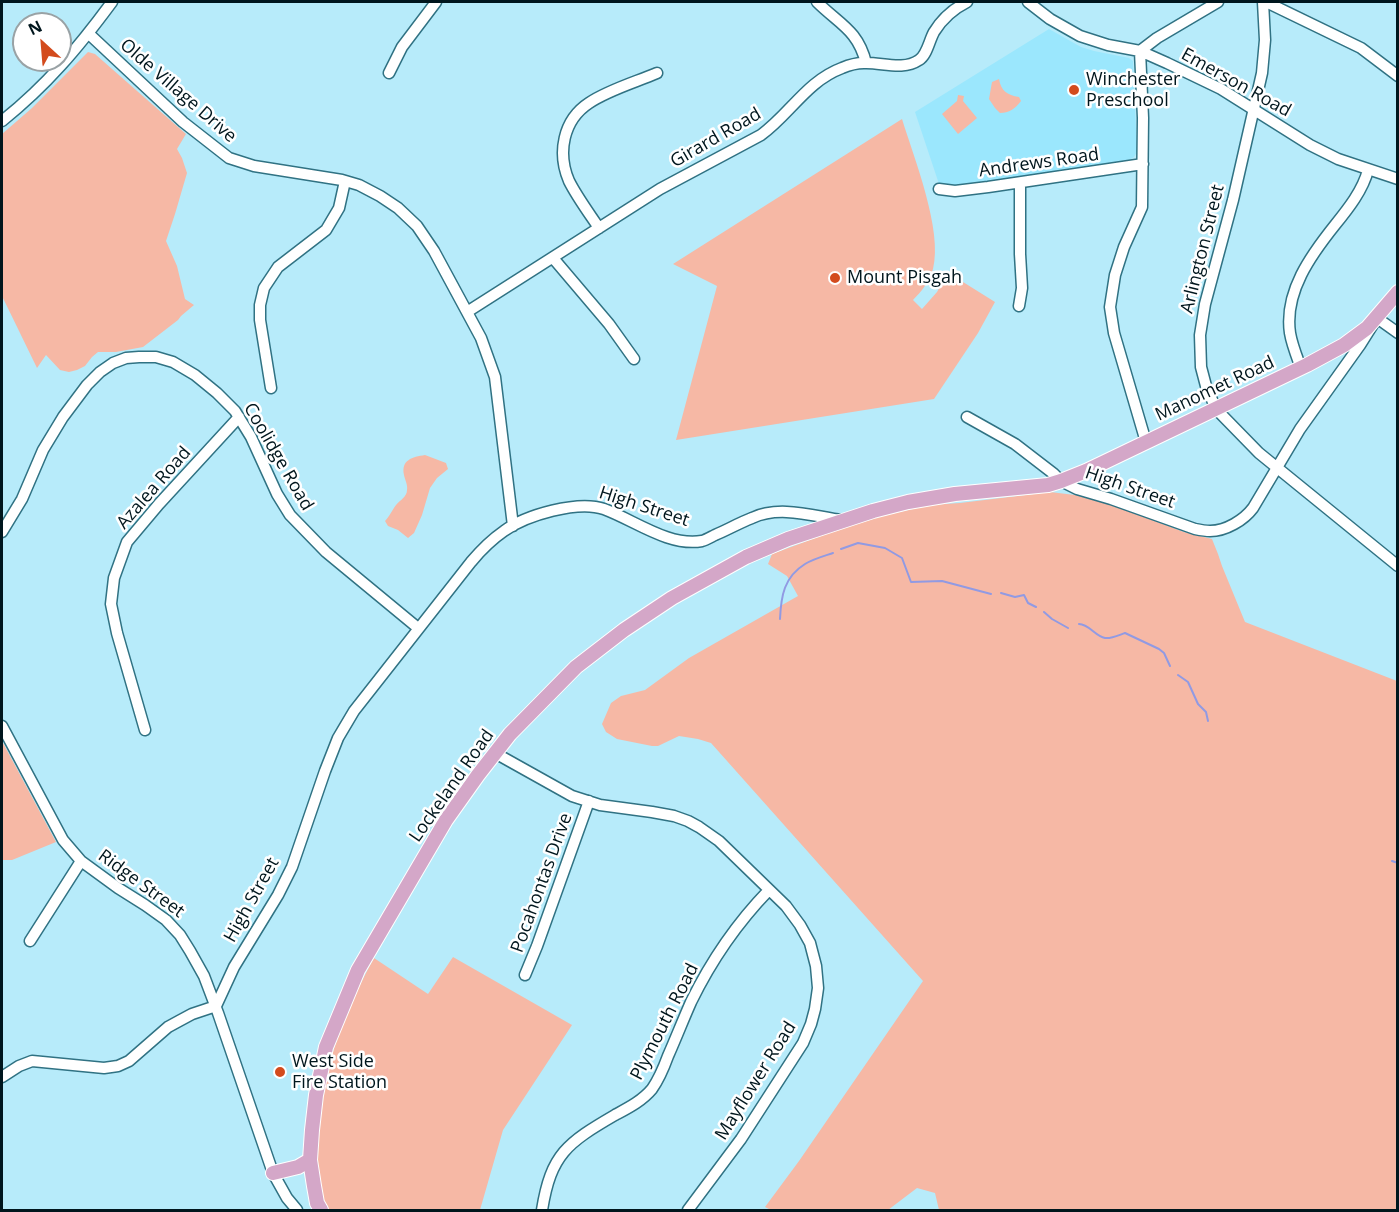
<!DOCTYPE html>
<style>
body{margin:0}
#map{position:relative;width:1399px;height:1212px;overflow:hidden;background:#b7ebfa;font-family:"Open Sans",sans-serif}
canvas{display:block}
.frame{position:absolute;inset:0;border:3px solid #00161d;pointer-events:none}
.north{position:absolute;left:12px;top:12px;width:60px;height:60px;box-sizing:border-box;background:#fff;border:2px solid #99a2a5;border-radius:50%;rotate:334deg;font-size:16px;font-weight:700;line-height:24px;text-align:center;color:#00161d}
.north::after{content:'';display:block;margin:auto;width:21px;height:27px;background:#d34b1d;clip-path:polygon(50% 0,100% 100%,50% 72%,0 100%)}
</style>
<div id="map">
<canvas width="1399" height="1212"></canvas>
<div class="frame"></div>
<div class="north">N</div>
</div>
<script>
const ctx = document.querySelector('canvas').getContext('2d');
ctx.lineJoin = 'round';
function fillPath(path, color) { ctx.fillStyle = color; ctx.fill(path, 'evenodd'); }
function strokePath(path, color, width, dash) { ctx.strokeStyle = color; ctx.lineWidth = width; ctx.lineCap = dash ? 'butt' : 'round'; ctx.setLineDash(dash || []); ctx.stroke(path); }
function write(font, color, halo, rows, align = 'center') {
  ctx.font = font + ' "Open Sans",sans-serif'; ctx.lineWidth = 5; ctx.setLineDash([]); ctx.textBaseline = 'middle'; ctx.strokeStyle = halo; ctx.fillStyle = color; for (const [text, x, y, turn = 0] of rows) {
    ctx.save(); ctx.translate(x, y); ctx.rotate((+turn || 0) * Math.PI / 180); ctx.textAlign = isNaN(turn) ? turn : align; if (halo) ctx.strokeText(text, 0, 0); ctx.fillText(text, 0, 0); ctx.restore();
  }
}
fillPath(new Path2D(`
 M1049 29 1081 47 1094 51 1129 58 1133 61 1137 152 1134 157 1128 161 944 188 939 184 915 112Z`), '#9be7fd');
fillPath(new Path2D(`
 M88 52 95 54 186 134 177 149 182 158 187 173 175 214 166 241 177 266 185 299 194 305 181 316 178 320 143 347 116 352H98L92 357 85 366 77 370 69 372 60 370 46 355 37 368 2 296V134L32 108Z
 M999 79C1001 91 1007 95 1019 97L1021 101C1015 109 1009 113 1000 113L995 108 989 99 992 82Z
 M958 95 964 96 963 101 977 118 958 134 942 114 957 101Z
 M902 119C914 158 943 230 933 269 929 282 922 291 913 300L922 309 937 292 945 277 963 282 995 302 978 333 934 399 676 440 717 286 673 264Z
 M425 455 446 463 448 469 437 478 430 488 422 515 414 533 408 538 398 530 388 526 385 521C390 516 392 510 396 505 400 500 407 497 407 490 408 485 405 480 404 475 401 460 412 457 425 455Z
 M1050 492 1075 495 1112 505 1184 532 1212 539 1218 554 1222 566 1245 622 1397 681V1210H939L935 1193 917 1188 888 1210H771L765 1207 799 1161 923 981 711 743 698 739 679 736 658 746H652L617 739 606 732 602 724 611 703 621 696 645 690 689 658 798 596 787 576 768 564 772 554 837 530 882 516 930 505 960 503Z
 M2 741 56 842 12 860H2Z
 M453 957 572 1025 503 1130 480 1210H325C322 1197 317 1183 317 1170 313 1095 338 1023 374 958L428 994Z`), '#f6b8a5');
strokePath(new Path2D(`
 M841 549 858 543 885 548 902 558 911 582 942 581 991 594
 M1001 593 1015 597 1024 595 1028 603 1036 607
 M1044 612 1052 619 1068 628
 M780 619C781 596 784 577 805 564 813 559 824 556 833 553
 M1079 624C1089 624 1095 636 1105 638 1111 639 1119 635 1125 633L1159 649 1164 653 1170 666
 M1178 675 1188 682 1198 704 1206 712 1208 721
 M1392 861 1398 863`), '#919ae3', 2);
const minor = new Path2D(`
 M817 2C839 24 858 30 866 63
 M1028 2 1050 19 1080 36 1108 45 1140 51 1167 63 1221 89 1310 145 1338 159 1398 179
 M1263 2 1265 40 1262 73 1233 200 1205 304 1200 335 1201 367 1206 386 1216 409 1259 453 1398 566
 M1266 2 1361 48 1398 76
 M89 34 183 122 229 158 254 166 342 180 359 185 380 196 398 208 417 226 434 251 481 338 495 377 513 526
 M389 73 402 47 436 2
 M2 121C47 85 78 48 112 2
 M939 189 955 191 988 187 1143 164
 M599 228C589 213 577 197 569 181 557 153 563 120 589 103 608 90 636 82 657 73
 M553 258 609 324 634 359
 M1019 306 1022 288 1020 254V183
 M467 312 660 189 761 135C790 114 807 81 842 68 849 65 857 63 864 63 881 62 903 71 919 60 927 55 929 41 934 32 942 19 953 9 967 2
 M1301 368C1297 357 1292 345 1290 333 1284 292 1311 255 1335 225 1348 209 1363 190 1368 170
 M271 388 260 320V305L264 288 278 267 326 230 339 208 345 181
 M967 417 1015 444 1054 474 1061 481 1077 489 1111 499 1195 529C1200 530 1205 531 1210 531 1226 531 1244 520 1253 508L1300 429 1360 345 1377 318 1398 333
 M1146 442 1114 333 1110 307 1115 275 1124 247 1142 207 1143 118 1140 51 1157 38 1218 2
 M2 532 22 499 43 450 63 417 87 385 100 372 113 363 126 358 139 357H156L173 362 195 375 217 393 235 411 251 437 277 494 290 515 326 552 418 628
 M2 726 63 840 81 861 118 888 145 905 166 920 180 935 190 951 204 976 218 1013 273 1173 287 1198 297 1210
 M145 730 117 633 111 604 114 578 127 542 159 504 239 417
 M495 753 572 796 600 805 652 812 674 816 688 821 699 827 719 841 786 906 800 925 810 943 816 966 818 988 815 1009 811 1024 803 1043 741 1139 688 1210
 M30 941 81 861
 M525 975 537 946 589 801
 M2 1077 19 1066 32 1061 104 1068 118 1066 129 1061 168 1027 179 1021 192 1014 216 1006 234 967 278 895 292 867 325 771 338 738 354 711 471 562C481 550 491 540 504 531 526 515 578 500 604 509 634 520 669 547 702 541 706 540 711 537 715 535 727 530 739 523 752 518 779 505 813 516 841 520
 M542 1210C551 1154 567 1143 615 1115 628 1108 642 1101 652 1089 659 1079 664 1067 668 1056 676 1038 683 1020 691 1002 711 961 737 923 769 890`);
const major = new Path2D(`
 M273 1173 298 1167 310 1160
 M321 1210 317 1203 314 1186 310 1160 312 1130 316 1095 326 1047 358 970 446 820 478 775 510 734 576 667 624 630 672 598 746 557 788 539 873 511 908 502 955 494 1048 485 1061 481 1086 471 1307 365 1344 345 1367 328 1398 292`);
strokePath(minor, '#307283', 13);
strokePath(major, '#fff', 16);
strokePath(minor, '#fff', 10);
strokePath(major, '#d4a7c8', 14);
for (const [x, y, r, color] of [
 [1074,90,6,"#d34b1d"],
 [835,278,6,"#d34b1d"],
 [280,1072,6,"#d34b1d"]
]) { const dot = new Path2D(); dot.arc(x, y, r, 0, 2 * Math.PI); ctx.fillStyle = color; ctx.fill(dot); strokePath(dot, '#fff', 2); }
write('18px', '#00161d', '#fff', [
 ["Winchester",1086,80],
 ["Preschool",1086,101],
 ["Mount Pisgah",847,278],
 ["West Side",292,1062],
 ["Fire Station",292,1083]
], 'left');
write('18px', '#00161d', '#fff', [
 ["Emerson Road",1236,83,29],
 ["Olde Village Drive",178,91,41],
 ["Girard Road",716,138,-30],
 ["Andrews Road",1039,163,-8],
 ["Arlington Street",1203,249,-76],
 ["Manomet Road",1215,389,-25],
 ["Coolidge Road",278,457,60],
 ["Azalea Road",154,488,-49],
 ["High Street",1130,488,19],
 ["High Street",644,507,18],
 ["Lockeland Road",452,786,-55],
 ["Pocahontas Drive",542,883,-70],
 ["Ridge Street",141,884,36],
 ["High Street",252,900,-61],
 ["Plymouth Road",665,1022,-63],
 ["Mayflower Road",756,1081,-58]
]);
</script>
